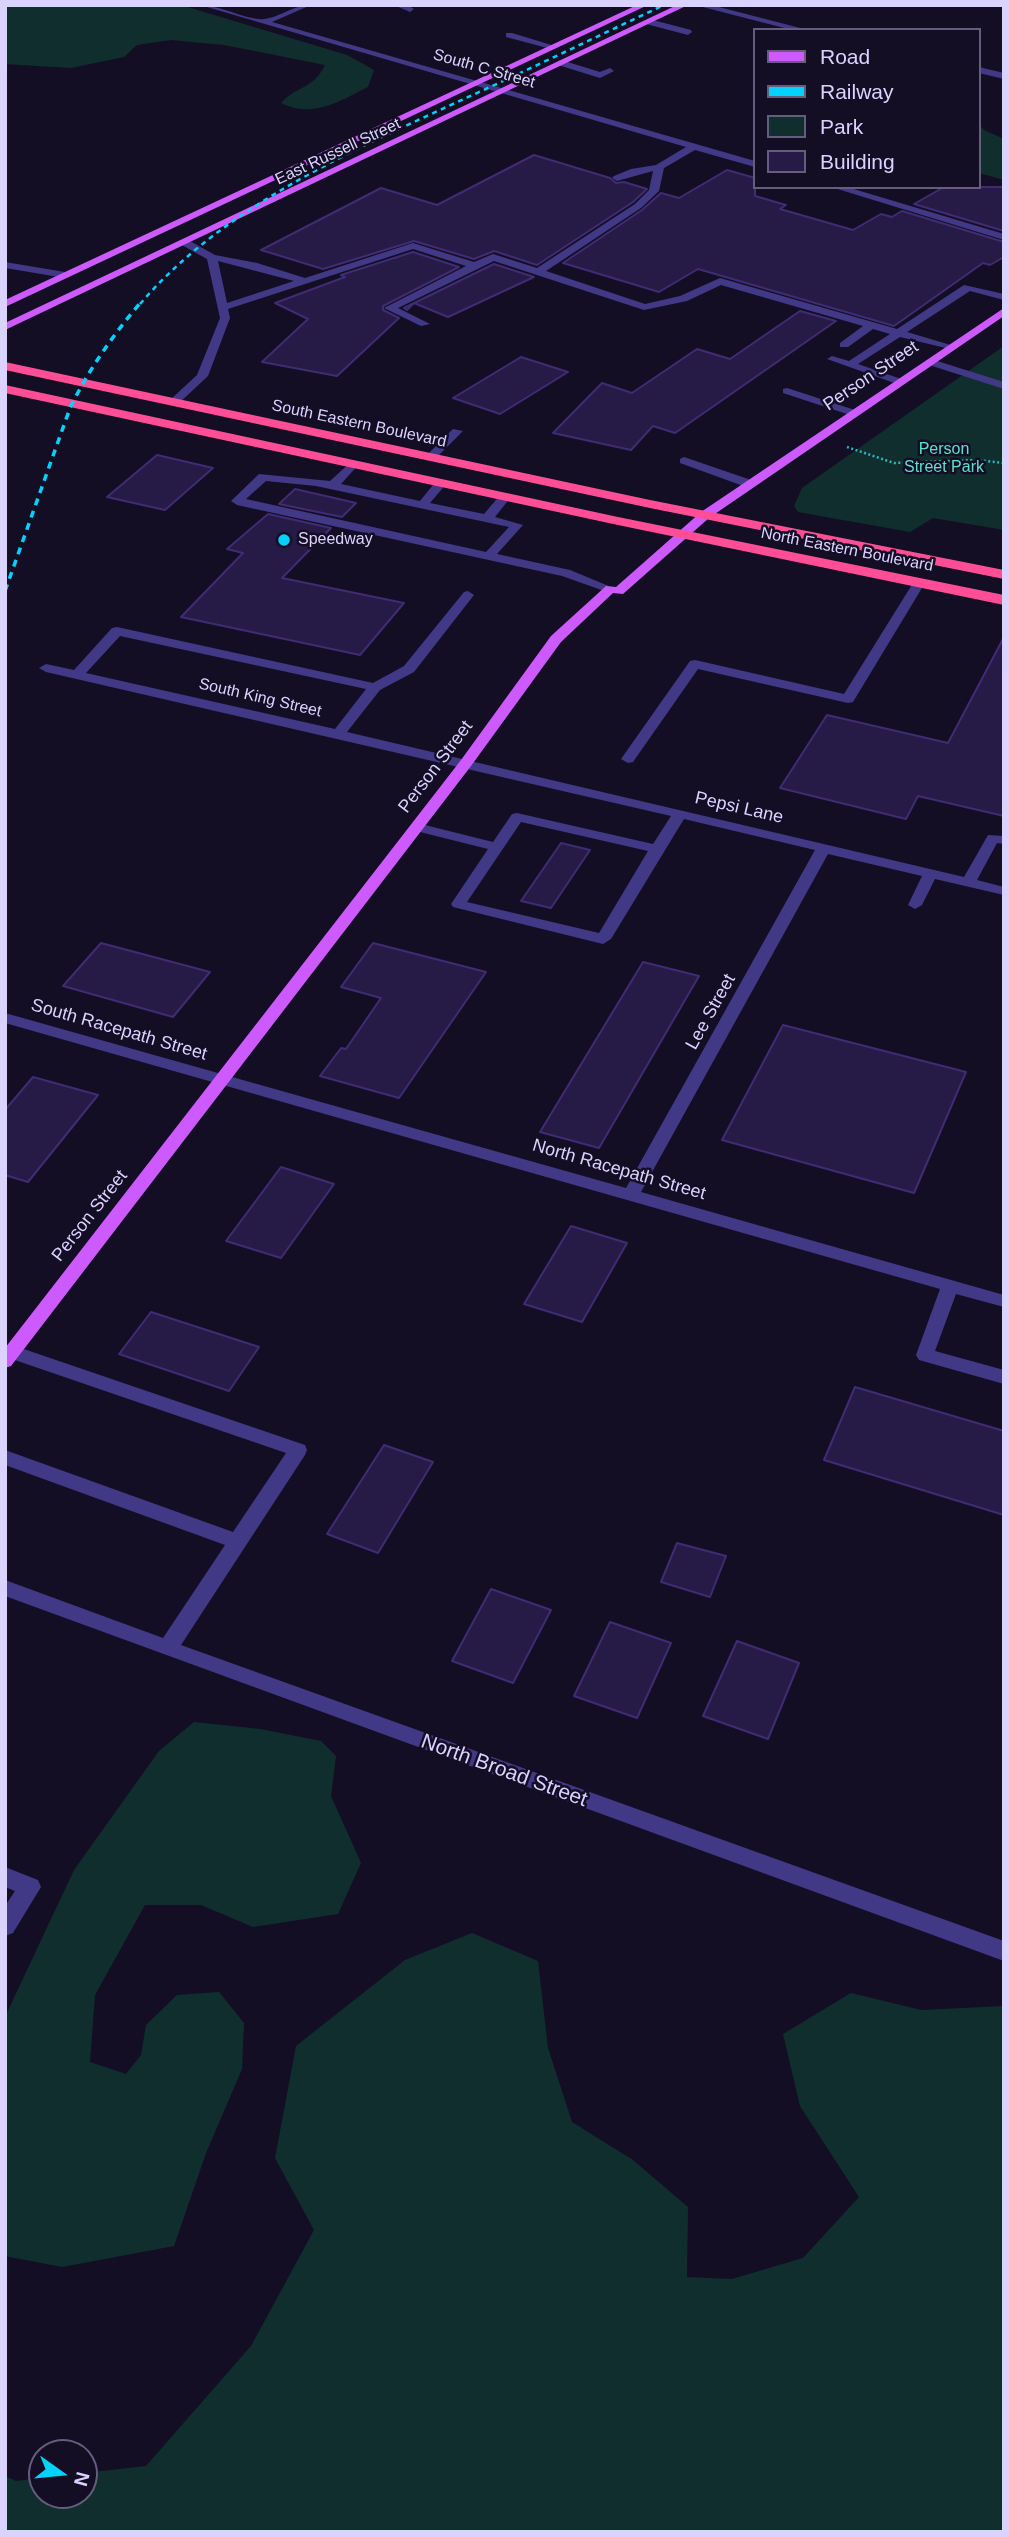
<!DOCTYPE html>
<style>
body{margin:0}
#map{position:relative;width:1009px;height:2537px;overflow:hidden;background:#140e25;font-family:Helvetica,sans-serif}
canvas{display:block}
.frame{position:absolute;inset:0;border:7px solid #dbd3ff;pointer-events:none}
.legend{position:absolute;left:753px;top:28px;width:228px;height:161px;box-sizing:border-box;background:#140e25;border:2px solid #645d7c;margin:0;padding:9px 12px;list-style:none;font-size:21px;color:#dbd3ff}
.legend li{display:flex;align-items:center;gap:14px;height:35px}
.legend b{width:35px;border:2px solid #645d7c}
.north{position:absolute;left:28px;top:2439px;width:70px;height:70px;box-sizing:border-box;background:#140e25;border:2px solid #645d7c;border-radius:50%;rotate:105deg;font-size:19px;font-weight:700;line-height:28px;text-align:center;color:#dbd3ff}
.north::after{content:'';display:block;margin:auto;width:24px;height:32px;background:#00d2fe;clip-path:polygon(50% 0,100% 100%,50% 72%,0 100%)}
</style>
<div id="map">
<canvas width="1009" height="2537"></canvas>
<div class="frame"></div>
<ul class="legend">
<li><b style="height:9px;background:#cd5aff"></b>Road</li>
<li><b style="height:9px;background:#00d2fe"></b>Railway</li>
<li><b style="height:19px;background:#112e2f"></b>Park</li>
<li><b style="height:19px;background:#261a46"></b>Building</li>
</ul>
<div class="north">N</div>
</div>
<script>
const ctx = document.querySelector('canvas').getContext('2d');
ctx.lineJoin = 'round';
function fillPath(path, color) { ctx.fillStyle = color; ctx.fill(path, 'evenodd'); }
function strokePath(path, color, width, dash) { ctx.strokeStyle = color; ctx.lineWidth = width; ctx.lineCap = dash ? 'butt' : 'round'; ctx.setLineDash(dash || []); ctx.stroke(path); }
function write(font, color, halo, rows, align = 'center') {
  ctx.font = font + ' Helvetica,sans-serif'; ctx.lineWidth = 5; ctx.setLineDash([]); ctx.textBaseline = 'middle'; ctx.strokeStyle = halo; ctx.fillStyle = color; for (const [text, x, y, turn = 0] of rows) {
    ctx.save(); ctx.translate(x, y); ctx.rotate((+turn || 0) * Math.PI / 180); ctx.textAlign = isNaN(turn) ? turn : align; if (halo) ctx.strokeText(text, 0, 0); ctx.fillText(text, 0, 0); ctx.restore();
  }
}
fillPath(new Path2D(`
 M5 5H181L347 55 374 70 368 87C340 101 312 119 281 103 297 85 313 90 325 65L224 45 171 40 137 45 124 57 71 68 5 64Z
 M979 124 984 130 1004 139V180L979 173Z
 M1004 346V530L933 518 910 532 798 512 794 506 802 488Z
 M194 1722 260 1729 321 1741 336 1756 331 1796 361 1863 338 1914 253 1927 201 1905H145L95 1995 90 2062 126 2074 141 2055 146 2025 177 1995 219 1992 244 2023 242 2069 206 2153 174 2246 62 2267 5 2256V2017L74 1870 159 1751Z
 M472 1933 538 1961 548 2048 572 2122 633 2160 688 2207 687 2277 732 2279 803 2258 859 2197 800 2106 783 2034 851 1993 921 2010 1004 2006V2532H5V2476L16 2481 42 2478V2495H84V2473L146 2466 251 2346 314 2230 275 2158 296 2046 405 1960Z`), '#112e2f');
const building = new Path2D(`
 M534 155 610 178 616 183 624 182 647 189 633 202 537 265 494 251 474 259 414 241 323 269 261 250 381 188 437 205Z
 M727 170 755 178V196L786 205 780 209 853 230 881 214 892 217 902 211 1004 242V257L990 265 983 263 894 326 698 269 659 292 563 263 642 210 661 193 679 198Z
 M944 187H1004V231L914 204Z
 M413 252 459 267 383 306V310L399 318 337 376 262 362 308 319 275 303 345 277 341 275Z
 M494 264 534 277 448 317 414 303 407 310 404 308Z
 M800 311 836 321 675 433 653 426 631 450 553 433 602 383 632 393 697 349 730 359Z
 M521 357 568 372 500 414 453 398Z
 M157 455 213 468 165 510 107 497Z
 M295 489 356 503 342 517 279 504Z
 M268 514 331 528 282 578 404 603 360 655 181 617 243 553 227 549Z
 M1004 637V816L918 796 906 819 780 788 827 715 948 743Z
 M561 843 590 850 551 908 521 901Z
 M101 943 210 972 173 1017 63 986Z
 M373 943 486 972 399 1098 320 1076 341 1048 346 1049 381 998 341 987Z
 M643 962 699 976 599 1148 540 1132Z
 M783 1025 966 1072 914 1193 722 1140Z
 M33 1077 98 1095 28 1182 5 1175V1110Z
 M281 1167 334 1184 281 1258 226 1241Z
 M571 1226 627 1243 582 1322 524 1304Z
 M151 1312 259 1347 229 1391 119 1354Z
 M855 1387 1004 1431V1515L824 1460Z
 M384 1445 433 1462 378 1553 327 1534Z
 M677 1543 726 1556 710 1597 661 1582Z
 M491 1589 551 1610 513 1683 452 1661Z
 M610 1622 671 1643 637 1718 574 1696Z
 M737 1641 799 1663 768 1739 703 1716Z`);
fillPath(building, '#261a46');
strokePath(building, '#3f2c73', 2);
strokePath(new Path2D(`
 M847 447 894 463 976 460 1004 463`), '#2db7b8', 2.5, [2, 2.5]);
fillPath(new Path2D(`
 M200 5C220 5 249 21 264 19 281 17 293 5 311 5L272 22 755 161V167L695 150 664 168 659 191 641 208 546 271 645 304 680 296 720 278 897 329 964 285 1004 294V300L970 291 907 332 954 346V350L900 337 858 364 904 380V384L900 385 827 359 832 356 849 361 890 334 873 329 848 347H840V343L863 326 721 285 687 301 644 310 494 261 398 308 430 324 421 326 384 308 466 266 413 249 228 309 230 318 208 376 178 404H170V400L197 375 220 318 207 259 180 244V240H188L215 255 257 263 305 278 413 243 474 262 493 254 537 268 635 204 649 190 653 171 617 181 612 178 614 176 631 169 656 165 686 147ZM218 261 294 281 227 303Z
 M394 5H407L414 9 410 12Z
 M695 5H711L808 30H792Z
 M649 19 691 30 692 32 688 35 646 24Z
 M506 33H512L558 47 551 49 506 37Z
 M561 60 600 72 610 68 614 71 600 78 558 65V61Z
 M979 67 1004 73V79L979 73Z
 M831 187H847L1004 234V240Z
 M5 262 65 272 70 275 65 278 5 268Z
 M926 360H934L1004 382V389L926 364Z
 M787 388 858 411 860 413 850 415 783 393V389Z
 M453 429 463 431 435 459H427V455Z
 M684 457 754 481 756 484 746 487 680 463V459Z
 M353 460 359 464 341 484 420 501 437 480 441 479 447 483 430 503 484 514 501 494H509L511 497 495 517 523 525 497 554 570 570 616 589 610 593 562 576 237 505 231 501 259 474 330 481ZM266 481 316 486 509 527 486 552 246 499Z
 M919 579 925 583 853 702 848 703 698 669 633 762 628 763 621 759 690 661 695 660 844 694 913 583Z
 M468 591 474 595 414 672 380 690 347 732 964 877 988 835 1004 836V844L997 843 977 880 1004 887V895L935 879 922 905 915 909 908 905 922 876 828 854 641 1192 1004 1295V1307L956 1294 935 1351 1004 1370V1384L919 1360 916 1355 940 1289 5 1023V1013L626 1188 815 850 684 819 611 939 603 944 453 907 451 904 488 849 412 830 410 827 417 823 493 842 512 814 517 813 653 844 671 816 46 672 39 668 46 664 74 670 112 628 117 627 373 683 404 666 464 592ZM120 636 366 689 335 729 86 673ZM521 822 648 851 599 933 467 902Z
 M12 1345 305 1445 307 1450 305 1455 181 1645 1004 1941V1961L5 1596V1580L163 1638 225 1545 5 1465V1450L233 1532 286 1453 6 1357 5 1348Z
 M5 1867 38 1880 41 1887 13 1933 5 1936V1906L15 1891 5 1887Z`), '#413985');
fillPath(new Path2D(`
 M637 5H648L5 307V300Z
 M677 5H688L5 330V323Z
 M1004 308V316L709 518 623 594 613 593 561 642 471 766 11 1366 5 1368V1348L461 760 551 636 606 586 616 587 701 512Z`), '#cd5aff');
fillPath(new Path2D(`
 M5 362 650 500 1004 570V579L650 508 5 370Z
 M5 385 618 517 1004 595V605L618 525 5 393Z`), '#ff4e96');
strokePath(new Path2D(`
 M140 304C224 206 351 151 466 98 532 68 598 36 664 5`), '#00d2fe', 2.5, [5, 4.5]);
strokePath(new Path2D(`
 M5 591 70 408C89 369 113 335 141 302`), '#00d2fe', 3.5, [7, 6]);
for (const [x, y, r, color] of [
 [284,540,7,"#00d2fe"]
]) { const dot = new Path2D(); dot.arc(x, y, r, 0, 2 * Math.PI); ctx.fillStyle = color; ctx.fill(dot); strokePath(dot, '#140e25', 2.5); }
write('16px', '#dbd3ff', '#140e25', [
 ["South C Street",484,69,16],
 ["East Russell Street",338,152,-25],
 ["South Eastern Boulevard",359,424,12],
 ["North Eastern Boulevard",847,550,11],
 ["South King Street",260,698,13]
]);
write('16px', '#5ce1ca', '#140e25', [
 ["Person",944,450],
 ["Street Park",944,468]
]);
write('16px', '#dbd3ff', '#140e25', [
 ["Speedway",298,540]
], 'left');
write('18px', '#dbd3ff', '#140e25', [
 ["Person Street",871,376,-34],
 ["Person Street",436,767,-53],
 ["Pepsi Lane",739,808,13],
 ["Lee Street",711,1012,-61],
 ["South Racepath Street",119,1030,16],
 ["North Racepath Street",619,1170,16],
 ["Person Street",90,1216,-52]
]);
write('21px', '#dbd3ff', '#140e25', [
 ["North Broad Street",504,1771,20]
]);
</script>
